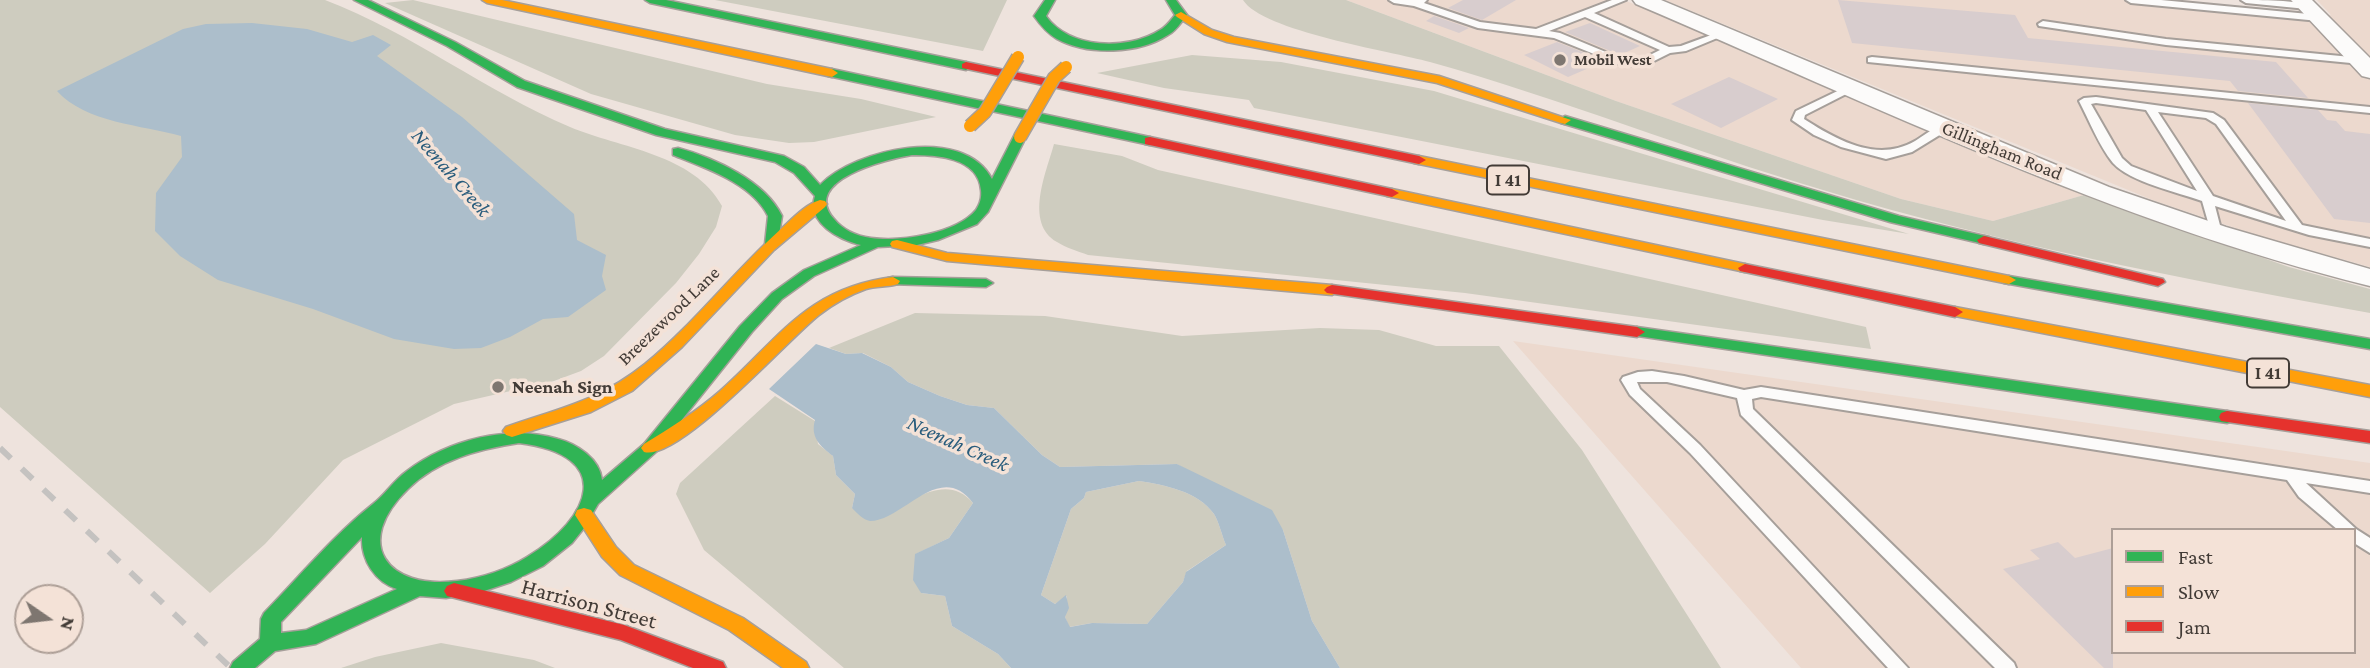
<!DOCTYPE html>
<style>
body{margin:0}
#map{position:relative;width:2370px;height:668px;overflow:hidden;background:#eee3dd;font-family:"Crimson Pro",serif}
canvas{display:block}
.legend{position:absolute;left:2111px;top:528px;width:245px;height:126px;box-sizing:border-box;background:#f4e2d7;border:2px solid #ad9f97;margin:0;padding:9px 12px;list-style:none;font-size:21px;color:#423b36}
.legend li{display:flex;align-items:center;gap:14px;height:35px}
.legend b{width:35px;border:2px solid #ad9f97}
.north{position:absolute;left:14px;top:584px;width:70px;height:70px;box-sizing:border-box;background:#f4e2d7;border:2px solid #ad9f97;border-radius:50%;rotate:104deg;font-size:19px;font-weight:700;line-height:28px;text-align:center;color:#423b36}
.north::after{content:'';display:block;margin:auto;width:24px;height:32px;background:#7e7670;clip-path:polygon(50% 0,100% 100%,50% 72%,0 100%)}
</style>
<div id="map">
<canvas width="2370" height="668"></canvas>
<ul class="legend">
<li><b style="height:9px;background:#30b455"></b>Fast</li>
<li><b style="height:9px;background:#ff9f0a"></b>Slow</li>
<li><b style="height:9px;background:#e5322d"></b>Jam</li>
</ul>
<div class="north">N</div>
</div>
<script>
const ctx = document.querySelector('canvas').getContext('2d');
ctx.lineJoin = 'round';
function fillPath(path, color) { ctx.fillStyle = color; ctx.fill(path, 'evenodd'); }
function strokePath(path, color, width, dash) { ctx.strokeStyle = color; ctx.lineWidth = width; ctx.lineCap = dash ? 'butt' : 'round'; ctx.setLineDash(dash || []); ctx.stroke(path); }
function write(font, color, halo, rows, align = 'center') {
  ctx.font = font + ' "Crimson Pro",serif'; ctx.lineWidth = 7; ctx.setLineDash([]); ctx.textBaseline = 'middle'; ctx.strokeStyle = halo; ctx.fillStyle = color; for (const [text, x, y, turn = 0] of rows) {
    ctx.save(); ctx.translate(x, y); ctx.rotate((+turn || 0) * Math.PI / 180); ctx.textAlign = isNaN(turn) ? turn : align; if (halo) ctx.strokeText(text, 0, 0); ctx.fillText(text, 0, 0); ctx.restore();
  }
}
fillPath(new Path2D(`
 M1346 0H1624L2084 195 1993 221 1901 199 1616 101Z
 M1665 0H2173L2331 15 2317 0H2370V267L2259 236 2155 201Z
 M1513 341 2370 463V668H1801ZM2113 530H2354V652H2113Z`), '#ecd9ce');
fillPath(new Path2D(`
 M0 0H325C412 33 485 91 570 127 620 148 694 154 722 206L716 227 699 254 676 283 604 356 581 371 554 381 454 404 343 460 265 544 210 593 0 407Z
 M413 0 767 84 861 99 936 117 814 142 789 143 735 135 591 94 385 3Z
 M715 0H1007L983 51Z
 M1243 0H1346L1616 101 1901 199 1993 221 2084 195 2289 267 2370 289V313C2188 280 2000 244 1823 190 1691 151 1562 99 1430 62 1390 51 1262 31 1243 0Z
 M1192 55 1281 62 1434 91 1909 234 1823 220 1254 108 1249 100 1164 88 1097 73Z
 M1054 144 1122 156 1158 170 1866 327 1871 349 1465 293 1088 255C1078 251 1066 248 1057 242 1024 223 1046 173 1054 144Z
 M915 313 1045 316 1182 336 1320 328 1379 330 1436 346H1499L1582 450 1721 668H1340L1312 621 1283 530 1177 464 1060 467 1042 455 994 408 967 405 940 396 908 382 891 367 863 353 846 354 829 348Z
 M775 396 815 421 818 444 833 456 836 475 855 494 852 508 886 515C913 499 948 473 973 503L949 538 916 554 921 593 945 596 952 626 998 654 1011 668H844L704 550 676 494 680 483Z
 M1139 481C1164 485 1198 491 1214 514 1219 522 1222 536 1226 545L1187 571 1183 582 1147 624 1092 623 1069 627 1065 617 1067 596 1055 604 1041 595 1071 509 1084 498 1086 492Z
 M441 643 534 660 555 668H341L375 657Z`), '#ceccbf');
fillPath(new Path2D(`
 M252 23 307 29 352 42 373 35 391 45 377 56 462 117 574 214 577 240 606 255 602 276 606 290 568 317 543 319 510 337 481 348 454 349 394 339 313 309 218 280 180 256 155 231 156 193 182 157 181 136C142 125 86 123 57 91L183 29 206 24Z
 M816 344 846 354 862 353 891 367 908 382 940 396 967 405 994 408 1042 455 1060 467 1177 464 1272 510 1283 530 1312 621 1340 668H1011L998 654 952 626 945 596 921 593 913 580 915 554 949 538 973 503C940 459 903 521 870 521 863 520 857 513 852 508L855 494 836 475 833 456C820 446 810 437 815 420L769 389ZM1139 481C1164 485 1198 491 1214 514 1219 522 1222 536 1226 545L1186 572 1183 582 1147 624 1092 623 1070 627 1065 617 1069 608 1066 595 1055 604 1041 595 1071 509 1084 498 1086 492Z`), '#acbecb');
fillPath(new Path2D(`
 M1463 0H1516L1482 20 1448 8Z
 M1838 0 2015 15 2028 38 2276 62 2308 98 2238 91 2230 81 1852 43Z
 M1434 16 1469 28 1459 33 1426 21Z
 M1590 23 1640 46 1620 55 1565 32Z
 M1557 42 1605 61 1568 77 1524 55Z
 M1729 77 1778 99 1721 128 1671 104Z
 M2248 103 2318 110 2327 120 2336 121 2345 131 2370 134V223L2334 219Z
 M2058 542 2075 558 2113 548V668H2104L2003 569 2040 559 2030 550Z`), '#d8cdce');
const lane = new Path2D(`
 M1389 0H1427L1424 3 1480 22 1536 29 1612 0H1626L1594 13 1669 47 1681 46 1722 31 1727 34 1686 51 1670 53 1650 63 1624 66 1554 38 1478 28 1414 6 1394 3ZM1585 17 1660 50 1644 58 1625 60 1560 33 1549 31Z
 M2126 0H2161L2319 15 2324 18 2319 21 2131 3Z
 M2241 0C2260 0 2297 0 2312 6L2307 9 2246 3Z
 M2043 21 2166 39 2361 58 2366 61 2361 64 2166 45 2039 26 2038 24Z
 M1872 57 2370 107V113L1868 62V58Z
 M1852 84 1857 87 1856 89 1805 115 1804 119C1837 140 1877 163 1915 141 1925 135 1937 124 1949 126L1951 128 1912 152 1886 159 1841 147 1814 135 1792 120 1796 111Z
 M2096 97 2213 113 2224 120 2302 225 2370 239V247L2309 235 2215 206 2222 233 2220 236H2212L2202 201C2177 192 2130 182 2113 163 2099 146 2089 120 2079 101L2084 98ZM2096 103 2146 110 2197 191 2131 166 2122 158 2091 104ZM2158 112 2206 118 2216 124 2286 221 2213 196Z
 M1652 371 1684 376 1744 390 1761 387 2370 481V493L2306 483 2356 529 2370 538V553L2354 543V530H2338L2299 497 2287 480 1761 397 1752 399 1753 409 2014 663 2016 668H1995L1741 415 1737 398 1667 382H1637L1640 389 1700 445 1908 668H1888L1690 453 1630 395 1621 380 1623 377 1638 372Z`);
const street = new Path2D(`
 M1633 0H1661L2109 187 2226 227 2370 269V286C2115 223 1876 106 1636 4Z
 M2291 0H2312L2370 58V78L2362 76Z`);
const fast = new Path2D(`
 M354 0H368L455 42 525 81 665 129 784 156 804 167 820 185C855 149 963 124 992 179L1015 134 1020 133 1026 137 988 212 977 224 938 240 917 245 878 247 814 276 782 299 752 332 656 452 598 504 584 528 572 543 543 566 511 582 481 592 446 598 420 596 316 644 275 651 255 668H230L233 662 260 639 261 619 264 613C299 577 334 535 373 504 385 495 394 480 407 471 448 440 509 424 558 439 577 444 600 459 602 480L644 444 740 326 772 293 804 270 861 245C840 240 806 223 815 196L794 173 775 162 656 135 517 87 447 46ZM912 155C936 155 978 157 981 190 982 197 980 204 976 210 956 234 900 242 871 238 856 236 843 230 834 219 800 180 887 159 912 155ZM519 443C616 455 592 518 527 557 506 570 482 578 457 581 387 590 352 543 408 489 437 460 479 449 519 443ZM362 537C361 560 375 582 397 589L306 630 281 633V622Z
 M645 0H666L966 62 972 66 966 70 650 3Z
 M1045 0H1055L1046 16C1069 49 1127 51 1160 30 1166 27 1171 20 1175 15L1166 0H1176L1187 15C1181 22 1176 31 1168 35 1139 54 1088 56 1057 39 1047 33 1041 26 1034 16Z
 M832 69 1150 137 1156 141 1150 145 828 76V70Z
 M1565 116 1899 216 1989 237 1991 240 1984 244 1890 222 1561 123 1559 120Z
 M678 148C715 158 765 181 782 216L777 247H767L765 244 768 216C752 183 705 168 673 155V149Z
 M2009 276 2370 339V349L2004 283 2002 280 2004 277Z
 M893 277 986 279 993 283 986 287 888 284 886 281 888 278Z
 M1637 327 2227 411 2233 413 2235 417 2233 421 2227 423 1631 335 1629 332 1631 329Z`);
const slow = new Path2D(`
 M482 0H502L832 69 838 73 832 77 487 3Z
 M1181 12 1212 30 1234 37 1439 76 1571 120 1565 124 1561 123 1437 83 1227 42 1204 34 1177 17 1175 15Z
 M1419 156 2009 276 2016 280 2009 284 1414 163V157Z
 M1392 189 1745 264 1752 268 1745 272 1387 196 1385 193 1387 190Z
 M820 200 825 201 827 204 825 207 774 250 682 347 632 391 591 412 512 437 506 435 503 431 506 427C560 408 599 401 645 364 695 323 734 271 782 228 792 219 806 204 820 200Z
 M897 240 947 253 1332 285 1340 290 1332 295 947 261 892 247 890 244 892 241Z
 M893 277 900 281 898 284C888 287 877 286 866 289 849 295 833 304 819 315 788 339 679 462 644 452L641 448 644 444C670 428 696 412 719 392 779 339 806 288 893 277Z
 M1955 307 2370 385V397L1950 315 1947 312 1950 309Z
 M584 508 591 510 616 547 634 565 743 618 806 662 809 668H783L729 630 620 575 602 557 575 515 577 510Z`);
const jam = new Path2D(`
 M966 62 1419 156 1426 160 1419 164 962 68V64Z
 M1150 137 1392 189 1399 193 1392 197 1145 144V138Z
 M1984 236 2163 279 2165 282 2158 286 1979 243 1977 240Z
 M1745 264 1955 307 1963 312 1955 317 1740 271 1738 268Z
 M1332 285 1637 327 1645 332 1637 337 1327 293 1324 290 1327 287Z
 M2227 411 2370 431V443L2221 421 2219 417 2221 413Z
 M454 583 624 625 723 662 726 668H693L621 640 447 596 444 591 447 586Z`);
strokePath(lane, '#a69f9a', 4);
strokePath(street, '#a69f9a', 3);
strokePath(fast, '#a69f9a', 3);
strokePath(slow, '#a69f9a', 3);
strokePath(jam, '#a69f9a', 3);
fillPath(lane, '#fcfbfa');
fillPath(street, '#fcfbfa');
fillPath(fast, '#30b455');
fillPath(slow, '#ff9f0a');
fillPath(jam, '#e5322d');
strokePath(new Path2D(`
 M0 448 231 668`), '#c4c2c0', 6, [15, 15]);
const slowBridge = new Path2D(`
 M970 126 985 112 1018 57
 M1020 137 1054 78 1066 67`);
strokePath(slowBridge, '#a69f9a', 15, []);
strokePath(slowBridge, '#ff9f0a', 12);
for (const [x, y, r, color] of [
 [1560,60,7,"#7e7670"],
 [498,387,7,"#7e7670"]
]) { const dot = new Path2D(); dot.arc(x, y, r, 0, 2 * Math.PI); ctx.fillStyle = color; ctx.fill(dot); strokePath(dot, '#f4e2d7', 2.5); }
write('bold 16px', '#423b36', '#f4e2d7', [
 ["Mobil West",1574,60]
], 'left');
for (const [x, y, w] of [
 [1508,180,42],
 [2268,373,42]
]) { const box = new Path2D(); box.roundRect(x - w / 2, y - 14.5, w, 29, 5); ctx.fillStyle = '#f4e2d7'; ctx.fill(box); strokePath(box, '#423b36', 2); }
write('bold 18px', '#423b36', null, [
 ["I 41",1508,180],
 ["I 41",2268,373]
]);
write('19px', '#423b36', '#f4e2d7', [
 ["Gillingham Road",2002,151,22],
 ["Breezewood Lane",669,316,-44]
]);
write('bold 19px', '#423b36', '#f4e2d7', [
 ["Neenah Sign",512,387]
], 'left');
write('italic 21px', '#295c7c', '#f4e2d7', [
 ["Neenah Creek",451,173,49],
 ["Neenah Creek",958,444,24]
]);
write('23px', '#423b36', '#f4e2d7', [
 ["Harrison Street",589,604,15]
]);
</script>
